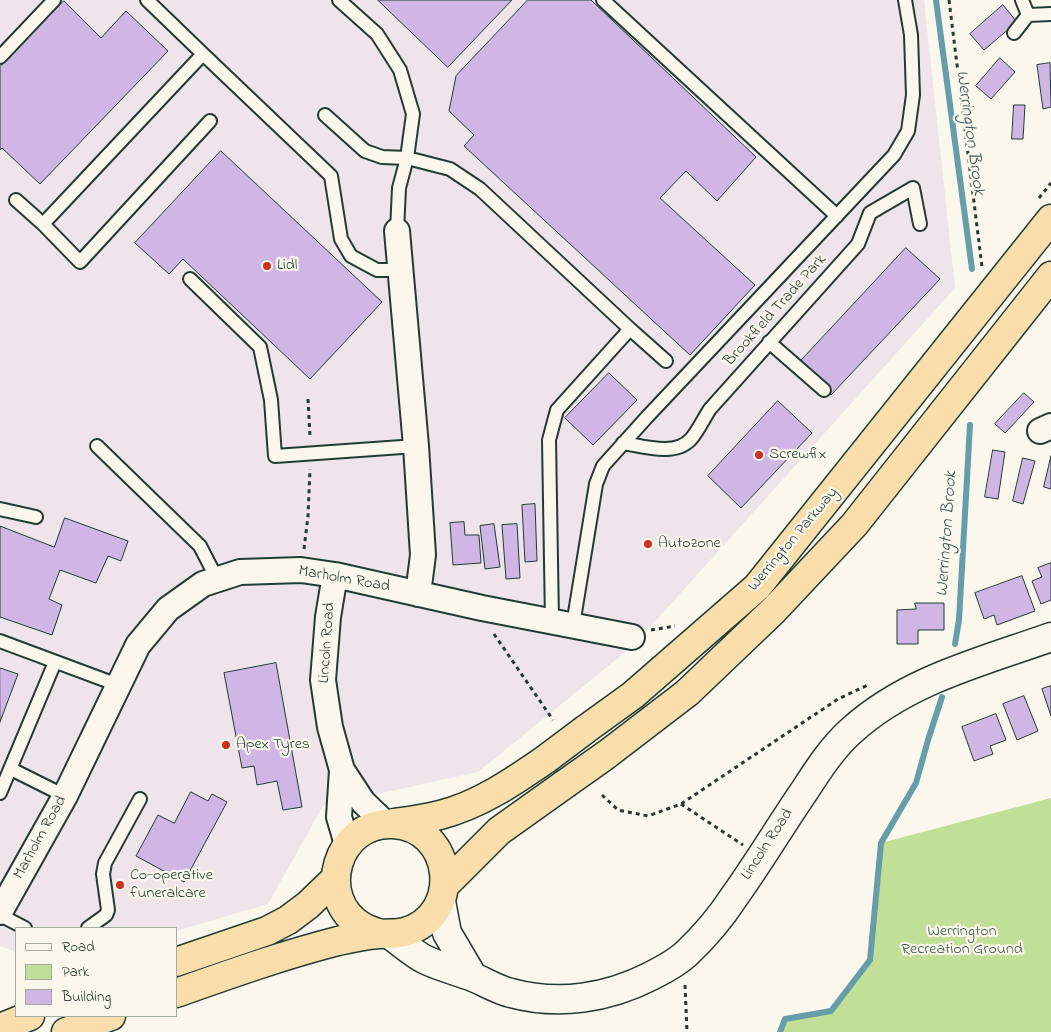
<!DOCTYPE html>
<style>
body{margin:0}
#map{position:relative;width:1051px;height:1032px;overflow:hidden;background:#fbf7ec;font-family:"Indie Flower",sans-serif}
canvas{display:block}
.legend{position:absolute;left:15px;top:927px;width:162px;height:90px;box-sizing:border-box;background:#fbf7ec;border:1px solid #a3ada2;margin:0;padding:6px 9px;list-style:none;font-size:15px;color:#1f3d34}
.legend li{display:flex;align-items:center;gap:10px;height:25px}
.legend b{width:25px;border:1px solid #a3ada2}
</style>
<div id="map">
<canvas width="1051" height="1032"></canvas>
<ul class="legend">
<li><b style="height:6px;background:#fbf7ec"></b>Road</li>
<li><b style="height:14px;background:#c1df97"></b>Park</li>
<li><b style="height:14px;background:#d0b6e4"></b>Building</li>
</ul>
</div>
<script>
const ctx = document.querySelector('canvas').getContext('2d');
ctx.lineJoin = 'round';
function fillPath(path, color) { ctx.fillStyle = color; ctx.fill(path, 'evenodd'); }
function strokePath(path, color, width, dash) { ctx.strokeStyle = color; ctx.lineWidth = width; ctx.lineCap = dash ? 'butt' : 'round'; ctx.setLineDash(dash || []); ctx.stroke(path); }
function write(font, color, halo, rows, align = 'center') {
  ctx.font = font + ' "Indie Flower",sans-serif'; ctx.lineWidth = 4.5; ctx.setLineDash([]); ctx.textBaseline = 'middle'; ctx.strokeStyle = halo; ctx.fillStyle = color; for (const [text, x, y, turn = 0] of rows) {
    ctx.save(); ctx.translate(x, y); ctx.rotate((+turn || 0) * Math.PI / 180); ctx.textAlign = isNaN(turn) ? turn : align; if (halo) ctx.strokeText(text, 0, 0); ctx.fillText(text, 0, 0); ctx.restore();
  }
}
fillPath(new Path2D(`
 M0 0H924L955 288 634 645 478 772 323 806 268 904 176 931V928H16V952L0 946Z`), '#eee4ea');
fillPath(new Path2D(`
 M1051 798V1032H780L785 1019 831 1011 870 960 881 843Z`), '#c1df97');
strokePath(new Path2D(`
 M936 0 972 269
 M955 644 959 620 970 425
 M780 1032 785 1019 831 1011 870 960 881 843 916 783 928 740 942 697`), '#659da8', 6);
const building = new Path2D(`
 M378 0H512L448 67Z
 M528 0H591L756 157 717 201 686 171 660 198 755 285 690 355 464 146 474 135 449 111 456 76Z
 M64 1 101 38 126 11 168 51 40 184 2 148 0 150V67Z
 M1003 5 1017 22 984 50 970 34Z
 M1000 58 1015 72 991 99 976 86Z
 M1050 63 1051 107 1043 109 1037 65Z
 M1014 105H1025L1023 139H1012Z
 M221 151 382 302 310 379 183 259 169 274 135 243Z
 M906 248 940 279 831 395 798 364Z
 M609 373 637 400 593 445 565 418Z
 M1024 393 1034 402 1005 433 995 424Z
 M778 401 812 433 741 508 708 476Z
 M993 450 1005 452 998 499 985 497Z
 M1051 456V489L1044 487Z
 M1023 458 1035 461 1023 504 1013 501Z
 M535 504 537 561 525 562 522 505Z
 M65 518 128 541 121 561 108 556 96 583 60 570 49 599 62 605 52 635 0 617V526L54 547Z
 M464 522 465 535H479L481 563 453 565 450 523Z
 M494 524 500 567 485 569 480 526Z
 M517 524 520 578 506 579 502 525Z
 M1051 563V600L1041 604 1032 581 1042 577 1038 568Z
 M1022 576 1035 611 997 625 994 615 984 619 975 593Z
 M915 603H944V630H918V644H897V610L916 609Z
 M276 663 302 807 283 810 277 781 257 785 254 766 242 768 224 673Z
 M0 668 18 674 0 722Z
 M1051 686V716L1042 689Z
 M1024 696 1038 731 1017 740 1003 704Z
 M996 714 1006 740 990 746 993 754 974 761 962 727Z
 M191 792 208 801 212 794 227 802 184 882 136 856 158 815 174 823Z`);
fillPath(building, '#d0b6e4');
strokePath(building, '#1f3d34', 1);
const service = new Path2D(`
 M147 0 203 54
 M339 0 377 34 400 70 413 114 407 158 450 169 480 189 630 329
 M603 0 837 216
 M1022 0 1028 15 1051 14
 M1014 33 1028 15
 M0 57 54 0
 M325 115 365 151 382 157 407 158 399 188 397 231
 M16 200 43 224 80 262 210 121
 M43 224 203 54 331 176 341 239 351 256 377 270H401
 M190 279 260 347 271 400 275 456 416 446
 M769 342 824 390
 M623 443C643 446 675 457 691 439 698 431 704 418 710 409L858 244 870 213 913 188 920 224
 M97 446 200 546 217 579
 M0 509 36 517
 M552 621 549 440 557 410 630 329 666 361
 M573 625 596 484 603 466 647 417 894 155 908 131 913 95 911 35 905 0
 M0 641 118 685
 M11 769 65 796
 M0 793 55 662
 M0 915 25 928
 M88 928 106 915 108 910 103 874 105 863 140 799`);
const minor = new Path2D(`
 M397 231 416 446 423 555 418 594
 M1040 431 1051 426
 M335 575 328 617 323 680 330 727 342 770 339 817 347 844
 M342 770 363 802 386 824
 M0 912 65 796 138 645 168 609 203 584 240 572 301 570 335 575 482 608 632 637`);
const tertiary = new Path2D(`
 M441 901 447 933 473 977
 M389 934C401 942 413 954 426 960 441 967 457 971 473 977 485 982 498 990 511 993 559 1006 608 998 651 976 663 970 676 963 686 954 704 937 721 917 734 897 759 862 781 825 805 790 818 770 832 748 851 731 907 680 981 662 1051 637`);
const trunk = new Path2D(`
 M586 729 633 695 757 587 1051 219
 M606 755 687 693 774 610 854 525 1051 276
 M394 823C409 821 425 819 440 815 479 805 513 782 546 759
 M445 885 499 831 565 784
 M176 962 267 931 288 920 308 905 335 879
 M176 993C230 974 283 955 338 941 351 938 366 935 379 934 388 933 397 934 405 932 464 915 454 827 393 824 336 821 314 899 363 927 368 930 375 932 381 934
 M0 1028 30 1016
 M66 1032 111 1016`);
strokePath(service, '#1f3d34', 16);
strokePath(minor, '#1f3d34', 28);
strokePath(tertiary, '#1f3d34', 31);
strokePath(trunk, '#1f3d34', 31);
strokePath(new Path2D(`
 M949 0 982 267
 M1039 198 1051 183
 M308 399 310 437
 M304 549 308 516 310 469
 M651 630 675 626
 M494 634 553 720
 M602 795 618 810 648 816 681 804 838 699 870 684
 M681 804 743 845
 M685 985 687 1032`), '#1f3d34', 3, [4, 4]);
strokePath(service, '#fbf7ec', 12);
strokePath(minor, '#fbf7ec', 24);
strokePath(tertiary, '#fbf7ec', 28);
strokePath(trunk, '#f9deab', 28);
const trunkBridge = new Path2D(`
 M546 759 586 729
 M565 784 606 755`);
strokePath(trunkBridge, '#1f3d34', 31, []);
strokePath(trunkBridge, '#f9deab', 28);
for (const [x, y, r, color] of [
 [267,266,5,"#c8321e"],
 [759,455,5,"#c8321e"],
 [648,544,5,"#c8321e"],
 [226,745,5,"#c8321e"],
 [120,885,5,"#c8321e"]
]) { const dot = new Path2D(); dot.arc(x, y, r, 0, 2 * Math.PI); ctx.fillStyle = color; ctx.fill(dot); strokePath(dot, '#fbf7ec', 2); }
write('16px', '#1f3d34', '#fbf7ec', [
 ["Lidl",277,266],
 ["Screwfix",769,455],
 ["Autozone",658,544],
 ["Apex Tyres",236,745],
 ["Co-operative",130,876],
 ["funeralcare",130,894]
], 'left');
write('16px', '#1f3d34', '#fbf7ec', [
 ["Brookfield Trade Park",776,311,-48],
 ["Werrington Parkway",794,540,-50],
 ["Marholm Road",344,580,10],
 ["Lincoln Road",328,643,-86],
 ["Marholm Road",41,838,-61],
 ["Lincoln Road",768,845,-57]
]);
write('16px', '#3f5d48', '#fbf7ec', [
 ["Werrington",962,932],
 ["Recreation Ground",962,950]
]);
write('italic 18px', '#365d5b', '#fbf7ec', [
 ["Werrington Brook",969,133,82],
 ["Werrington Brook",948,534,-86]
]);
</script>
